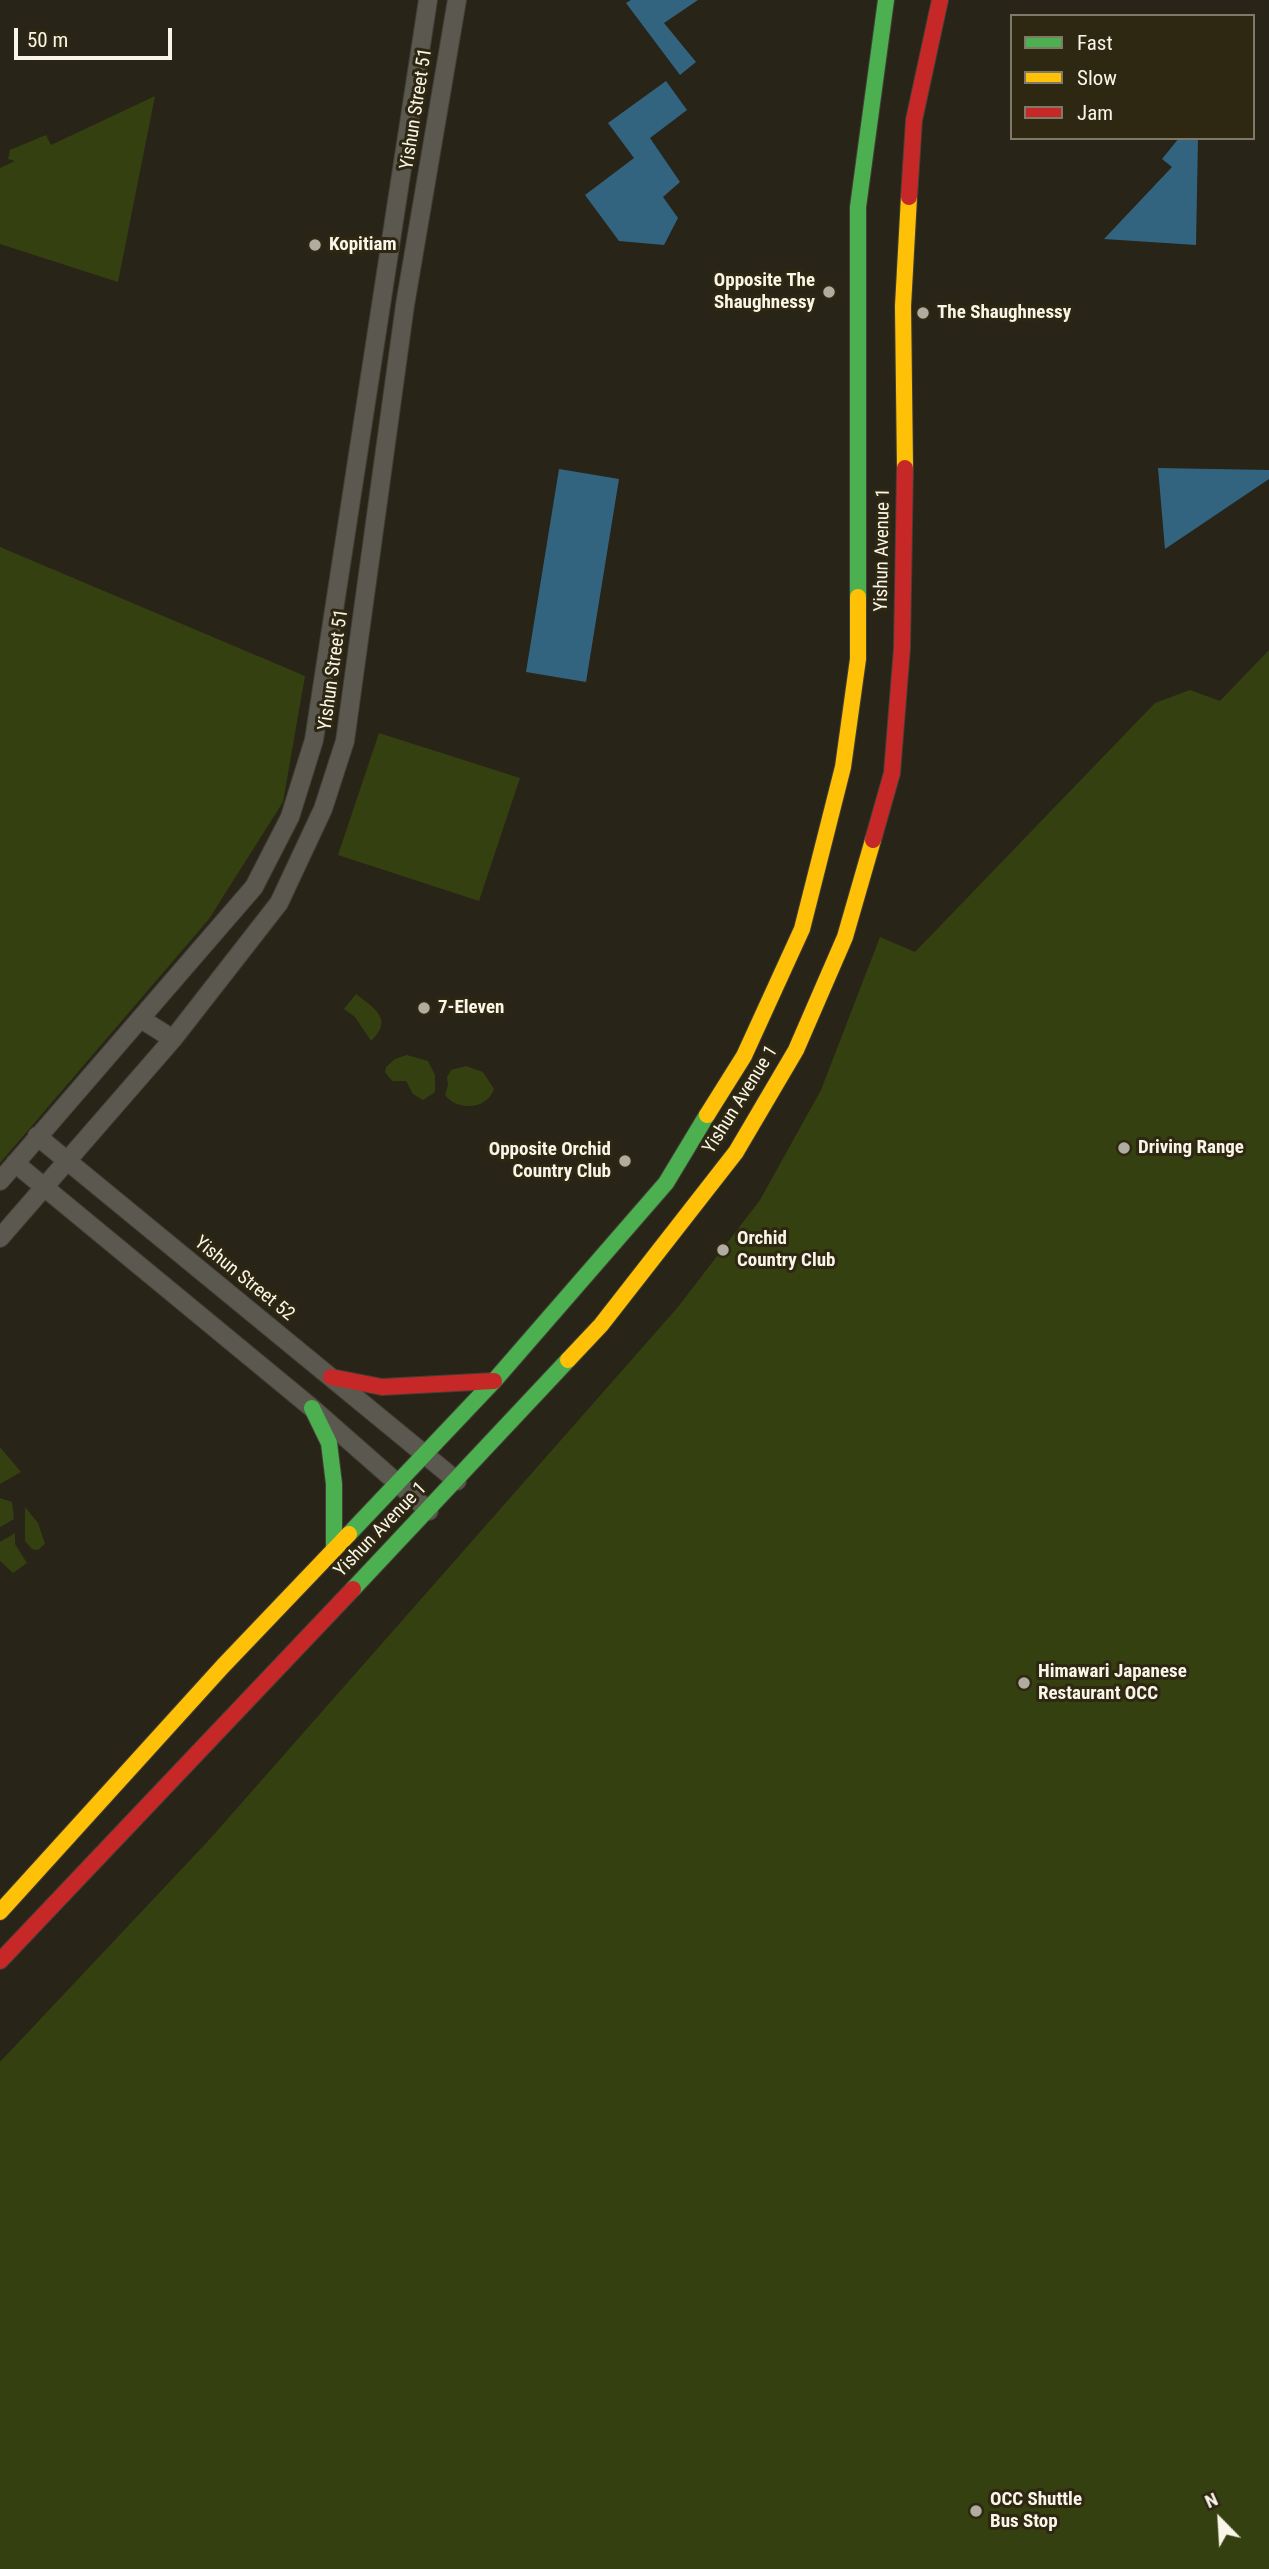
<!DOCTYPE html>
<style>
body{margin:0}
#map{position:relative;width:1269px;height:2569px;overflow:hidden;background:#282418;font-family:"Roboto Condensed",sans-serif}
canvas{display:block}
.legend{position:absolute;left:1010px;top:14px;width:245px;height:126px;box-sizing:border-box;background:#2e2712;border:2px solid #7f7968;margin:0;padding:9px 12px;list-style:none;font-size:21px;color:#f9f5e8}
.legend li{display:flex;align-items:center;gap:14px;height:35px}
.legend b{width:35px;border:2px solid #7f7968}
.north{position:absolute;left:1185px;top:2485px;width:70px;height:70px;-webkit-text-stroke:5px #2e2712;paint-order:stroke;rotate:336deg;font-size:19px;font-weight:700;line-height:28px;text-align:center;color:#f9f5e8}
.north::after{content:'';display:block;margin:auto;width:24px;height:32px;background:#f9f5e8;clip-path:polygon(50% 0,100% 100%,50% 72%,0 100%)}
.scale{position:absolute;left:14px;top:28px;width:158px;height:32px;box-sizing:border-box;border:4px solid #f9f5e8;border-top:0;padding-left:9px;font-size:21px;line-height:24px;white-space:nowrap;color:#f9f5e8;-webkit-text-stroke:5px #2e2712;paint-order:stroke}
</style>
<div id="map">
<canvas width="1269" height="2569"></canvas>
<ul class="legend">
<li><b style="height:9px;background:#4caf50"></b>Fast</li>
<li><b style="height:9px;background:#ffc107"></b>Slow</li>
<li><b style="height:9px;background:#c62828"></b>Jam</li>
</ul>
<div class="north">N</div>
<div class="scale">50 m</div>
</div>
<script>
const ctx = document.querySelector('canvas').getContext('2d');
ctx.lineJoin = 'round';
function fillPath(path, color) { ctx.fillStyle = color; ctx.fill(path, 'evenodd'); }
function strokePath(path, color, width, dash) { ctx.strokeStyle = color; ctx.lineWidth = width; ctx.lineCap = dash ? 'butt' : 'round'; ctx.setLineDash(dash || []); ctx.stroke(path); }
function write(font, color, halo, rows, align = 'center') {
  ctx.font = font + ' "Roboto Condensed",sans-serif'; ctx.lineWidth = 6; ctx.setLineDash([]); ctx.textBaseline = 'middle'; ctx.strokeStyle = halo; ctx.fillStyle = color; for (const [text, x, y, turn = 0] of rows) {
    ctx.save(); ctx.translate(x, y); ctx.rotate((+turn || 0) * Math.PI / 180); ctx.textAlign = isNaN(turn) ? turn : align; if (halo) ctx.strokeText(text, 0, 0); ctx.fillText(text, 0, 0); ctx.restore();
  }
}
fillPath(new Path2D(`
 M155 96 118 282 0 244V168L15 161 8 159 10 150 46 135 51 145Z
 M0 547 305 676 283 802 209 919 0 1163Z
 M1269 650V2569H0V2062L209 1840 678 1307 760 1200 821 1090 880 937 915 952 1155 703 1190 690 1220 701Z
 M379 733 520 778 479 901 338 855Z
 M356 994C375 1009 394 1019 371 1041L355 1017 344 1009Z
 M407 1055 428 1061 435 1075V1092L423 1100 413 1094 406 1081H392L385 1072 386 1067 395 1059Z
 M466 1066 483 1072 494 1089C487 1110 457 1111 445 1095L448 1085 447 1077 451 1070Z
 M0 1447 21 1472 0 1484Z
 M0 1498 12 1502 14 1519 0 1527Z
 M25 1507 38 1523 45 1544 38 1550 32 1549 25 1541Z
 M15 1533V1544L27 1563 13 1573 0 1561V1542Z`), '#354011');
fillPath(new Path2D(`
 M631 0H698L664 23 696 62 680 75 626 3Z
 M666 81 687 110 650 138 680 182 663 197 678 218 664 245 619 241 585 195 634 158 608 123Z
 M1179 138H1198L1196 245 1104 239 1172 167 1162 159Z
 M1158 468 1269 470V479L1165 549Z
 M559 469 619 479 586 682 526 672Z`), '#326480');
const street = new Path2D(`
 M141 1019 173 1039
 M37 1136 457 1481
 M15 1163 312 1408 429 1511
 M0 1181 254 887 290 817 314 740 428 0
 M0 1238 173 1039 279 903 323 809 345 741 405 305 457 0`);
const fast = new Path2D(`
 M858 597V207L886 0
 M312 1408 329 1443 334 1484V1547
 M349 1534 494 1381 666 1183 707 1115
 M353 1589 568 1360`);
const slow = new Path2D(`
 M905 468 903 306 909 197
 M707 1115 744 1056 802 929 843 767 858 659V597
 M568 1360 601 1325 736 1152 796 1050 845 937 873 840
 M0 1912 223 1666 349 1534`);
const jam = new Path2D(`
 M909 197 914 120 940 0
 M873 840 892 773 902 648 905 468
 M331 1377 382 1387 494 1381
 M0 1961 353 1589`);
strokePath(street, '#423f36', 20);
strokePath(fast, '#423f36', 18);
strokePath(slow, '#423f36', 18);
strokePath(jam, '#423f36', 18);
strokePath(street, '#5b584f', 18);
strokePath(fast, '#4caf50', 16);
strokePath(slow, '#ffc107', 16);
strokePath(jam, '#c62828', 16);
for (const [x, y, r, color] of [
 [315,245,7,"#b0ac9f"],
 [829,292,7,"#b0ac9f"],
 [923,313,7,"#b0ac9f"],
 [424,1008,7,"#b0ac9f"],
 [1124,1148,7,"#b0ac9f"],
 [625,1161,7,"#b0ac9f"],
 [723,1250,7,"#b0ac9f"],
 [1024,1683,7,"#b0ac9f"],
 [976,2511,7,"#b0ac9f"]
]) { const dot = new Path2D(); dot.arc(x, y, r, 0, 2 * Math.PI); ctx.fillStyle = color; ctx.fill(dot); strokePath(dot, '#2e2712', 2.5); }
write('19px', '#f9f5e8', '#2e2712', [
 ["Yishun Street 51",417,109,-81],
 ["Yishun Avenue 1",883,550,-89],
 ["Yishun Street 51",334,670,-82],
 ["Yishun Avenue 1",741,1100,-58],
 ["Yishun Street 52",244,1279,39],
 ["Yishun Avenue 1",381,1530,-46]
]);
write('bold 19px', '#f9f5e8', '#2e2712', [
 ["Kopitiam",329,245],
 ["Opposite The",815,281,"right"],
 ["Shaughnessy",815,303,"right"],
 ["The Shaughnessy",937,313],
 ["7-Eleven",438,1008],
 ["Driving Range",1138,1148],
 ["Opposite Orchid",611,1150,"right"],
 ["Country Club",611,1172,"right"],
 ["Orchid",737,1239],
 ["Country Club",737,1261],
 ["Himawari Japanese",1038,1672],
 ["Restaurant OCC",1038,1694],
 ["OCC Shuttle",990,2500],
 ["Bus Stop",990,2522]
], 'left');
</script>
